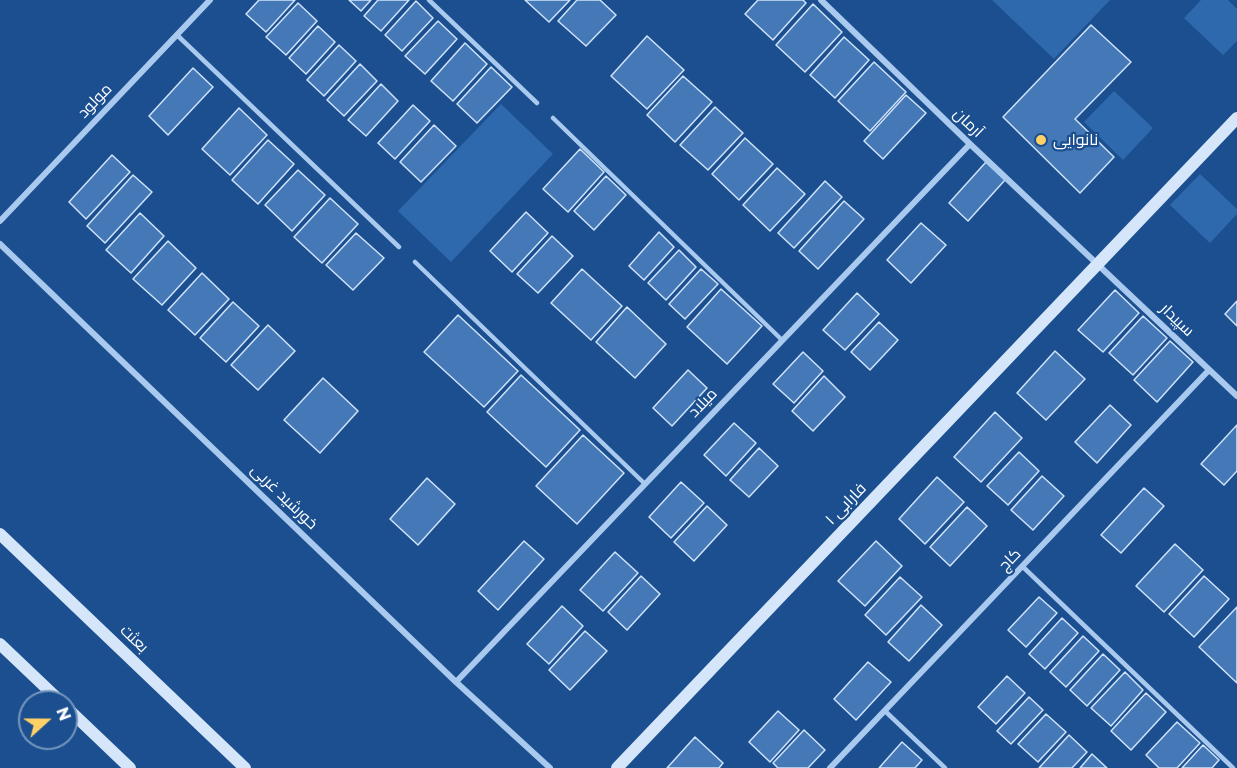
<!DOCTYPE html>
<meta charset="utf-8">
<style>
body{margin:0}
#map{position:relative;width:1237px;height:768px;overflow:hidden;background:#1b4f8f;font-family:Montserrat,sans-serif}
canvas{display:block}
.north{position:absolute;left:18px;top:690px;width:60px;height:60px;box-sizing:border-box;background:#1b4f8f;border:2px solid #7695bc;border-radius:50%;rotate:69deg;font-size:16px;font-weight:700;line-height:24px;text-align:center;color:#fff}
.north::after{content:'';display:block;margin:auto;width:21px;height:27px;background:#ffd166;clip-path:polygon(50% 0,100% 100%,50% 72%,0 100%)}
</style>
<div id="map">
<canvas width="1237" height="768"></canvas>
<div class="north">N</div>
</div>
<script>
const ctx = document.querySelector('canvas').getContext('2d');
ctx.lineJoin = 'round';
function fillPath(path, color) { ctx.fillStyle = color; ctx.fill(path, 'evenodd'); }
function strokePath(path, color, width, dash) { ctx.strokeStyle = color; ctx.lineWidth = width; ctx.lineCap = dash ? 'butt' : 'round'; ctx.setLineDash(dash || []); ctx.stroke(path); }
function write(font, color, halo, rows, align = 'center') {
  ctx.font = font + ' Montserrat,Cairo,sans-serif'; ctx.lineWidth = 4.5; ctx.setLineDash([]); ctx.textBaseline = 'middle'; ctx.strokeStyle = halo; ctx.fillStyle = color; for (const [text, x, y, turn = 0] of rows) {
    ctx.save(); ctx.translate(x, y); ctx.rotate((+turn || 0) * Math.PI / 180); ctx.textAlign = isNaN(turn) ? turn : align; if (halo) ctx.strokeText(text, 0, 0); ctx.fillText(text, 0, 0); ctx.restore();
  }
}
fillPath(new Path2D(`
 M992 0H1110L1054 59Z
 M1201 0H1228L1237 9V41L1223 55 1184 18Z
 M1114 91 1153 128 1123 160 1084 122Z
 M501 104 553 154 451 262 398 211Z
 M1200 174 1237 209V214L1210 243 1170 205Z`), '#2e69ad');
const building = new Path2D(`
 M259 0H295L266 32 246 14Z
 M349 0H371L361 11Z
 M378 0H409L381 31 364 16Z
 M525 0H570L549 22Z
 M577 0H600L616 15 586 46 558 21Z
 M758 0H803L806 3 773 40 745 14Z
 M416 1 433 18 402 51 385 35Z
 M298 3 317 21 286 55 266 37Z
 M813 4 842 32 805 72 776 45Z
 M438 21 457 39 425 74 405 56Z
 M1091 25 1131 62 1075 119 1114 157 1080 193 1003 117Z
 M318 26 335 42 306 74 289 58Z
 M647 36 684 70 647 109 611 76Z
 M844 37 869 60 835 98 810 75Z
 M465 43 487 64 453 101 431 81Z
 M339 45 356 61 324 96 307 80Z
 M874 62 906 92 870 131 838 101Z
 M360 64 377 81 344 116 327 100Z
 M491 67 512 87 477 123 457 104Z
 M193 68 213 87 168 135 149 116Z
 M683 76 712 102 675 142 647 115Z
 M381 84 398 101 366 136 348 120Z
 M906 95 926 113 883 159 864 141Z
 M413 105 430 121 395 159 378 143Z
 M715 107 743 133 708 170 680 145Z
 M239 108 267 135 230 175 202 149Z
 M434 125 456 146 421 182 400 162Z
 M745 138 773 164 739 200 712 174Z
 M268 140 294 164 258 204 232 180Z
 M580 149 604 172 568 212 543 189Z
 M112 155 130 172 86 219 69 202Z
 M986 162 1005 180 968 221 949 203Z
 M777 168 805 194 770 231 743 205Z
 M298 170 325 195 292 231 265 205Z
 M133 175 152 192 105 243 87 226Z
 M606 176 626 195 594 230 574 211Z
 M825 181 842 197 794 248 778 233Z
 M330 198 358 224 322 263 294 237Z
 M844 201 864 219 818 269 799 251Z
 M526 212 548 233 512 272 490 251Z
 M140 213 164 236 131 273 106 250Z
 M921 223 946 245 911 283 887 260Z
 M659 232 674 247 644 280 629 266Z
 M356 233 384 258 353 290 326 265Z
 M552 236 573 256 538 293 517 274Z
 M168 241 196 268 162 305 133 279Z
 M679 250 696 267 666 300 648 283Z
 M582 269 622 306 591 340 551 303Z
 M701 269 718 284 685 319 669 304Z
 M202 273 229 299 195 335 168 310Z
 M721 289 762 326 727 364 687 327Z
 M1115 290 1139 313 1103 352 1078 330Z
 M857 293 879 314 845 350 823 330Z
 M1237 301V326L1225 314Z
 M233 302 259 326 226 362 200 338Z
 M627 307 666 344 635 378 596 342Z
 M458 315 518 371 484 407 424 352Z
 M1143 316 1167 338 1133 375 1109 353Z
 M879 322 898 340 870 370 851 352Z
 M268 325 295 351 258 390 231 365Z
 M1170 341 1193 362 1157 402 1134 380Z
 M1055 351 1085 379 1046 420 1017 393Z
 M803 352 823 371 794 403 773 384Z
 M688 370 707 388 672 426 653 408Z
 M521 375 580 430 546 467 487 412Z
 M824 376 845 397 813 431 792 411Z
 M323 378 358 411 320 453 284 420Z
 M1110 405 1131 425 1097 463 1075 442Z
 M995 412 1022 438 981 482 954 457Z
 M734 423 756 443 726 476 704 455Z
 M1237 425V471L1224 485 1201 464Z
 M583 435 624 473 577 524 536 486Z
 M759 448 778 466 749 497 730 480Z
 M1019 452 1039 471 1008 505 987 486Z
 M1042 476 1064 496 1033 530 1011 510Z
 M937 477 964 502 925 544 899 519Z
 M427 478 455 504 418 545 390 519Z
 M681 482 704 503 671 538 649 517Z
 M1144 488 1164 506 1121 553 1101 535Z
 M707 506 727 525 694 561 674 542Z
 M967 507 987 526 950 566 930 547Z
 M524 541 544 559 498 610 478 591Z
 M876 541 902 566 865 606 838 581Z
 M1175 544 1203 570 1164 612 1136 586Z
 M615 552 638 573 603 611 580 590Z
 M641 576 660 594 627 630 608 612Z
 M1204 576 1229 599 1194 637 1169 614Z
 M900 577 922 597 886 635 865 615Z
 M1039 597 1057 613 1026 647 1008 630Z
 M921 605 942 625 909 661 888 642Z
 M562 606 583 626 549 664 527 644Z
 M1237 607V683L1199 647Z
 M1062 618 1078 633 1045 669 1029 654Z
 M585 631 607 651 570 690 549 670Z
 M1083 636 1099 651 1066 687 1050 672Z
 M1103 654 1120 670 1087 706 1070 690Z
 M868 662 891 682 856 720 834 699Z
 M1125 672 1143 690 1111 726 1091 708Z
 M1007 676 1025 693 996 724 978 707Z
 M1146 693 1166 712 1131 750 1111 731Z
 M1029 697 1043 710 1011 744 997 731Z
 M778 711 799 730 770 762 749 742Z
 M1046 714 1066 732 1038 762 1018 744Z
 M1177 722 1200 743 1177 768H1159L1146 755Z
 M804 730 825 750 808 768H778L773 763Z
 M1069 735 1087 752 1072 768H1039Z
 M695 737 723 763 719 768H667Z
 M902 742 922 760 915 768H879Z
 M1203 745 1219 760 1212 768H1182Z
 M1092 754 1107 768H1080Z`);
fillPath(building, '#4478b7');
strokePath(building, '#cfe3fa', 1.5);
strokePath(new Path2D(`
 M429 0 537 103
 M177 35 399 247
 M553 118 782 340
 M415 262 645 484
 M1022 566 1233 768
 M885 711 945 768`), '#a9c9ee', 4.5);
strokePath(new Path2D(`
 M821 0 970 144 1237 396
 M0 221 210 0
 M0 244 456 682 550 768
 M456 682 970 144
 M830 768 1209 370`), '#a9c9ee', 6);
strokePath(new Path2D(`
 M0 534 245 768
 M0 644 61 702
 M66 707 130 768
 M617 768 1237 118`), '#d6e6fa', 12);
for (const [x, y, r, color] of [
 [1041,140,6,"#ffd166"]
]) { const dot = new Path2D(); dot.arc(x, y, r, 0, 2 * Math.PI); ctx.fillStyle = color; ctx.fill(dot); strokePath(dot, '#1b4f8f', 2); }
write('16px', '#fff', '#1b4f8f', [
 ["مولود",95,101,-46],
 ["آرمان",968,123,44],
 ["سپیدار",1177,320,44],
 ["میلاد",703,403,-46],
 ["خورشید غربی",284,497,44],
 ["فارابی ۱",846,504,-46],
 ["کاج",1010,560,-46],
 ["بعثت",134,639,44]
]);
write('16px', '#fff', '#1b4f8f', [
 ["نانوایی",1053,140]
], 'left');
</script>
